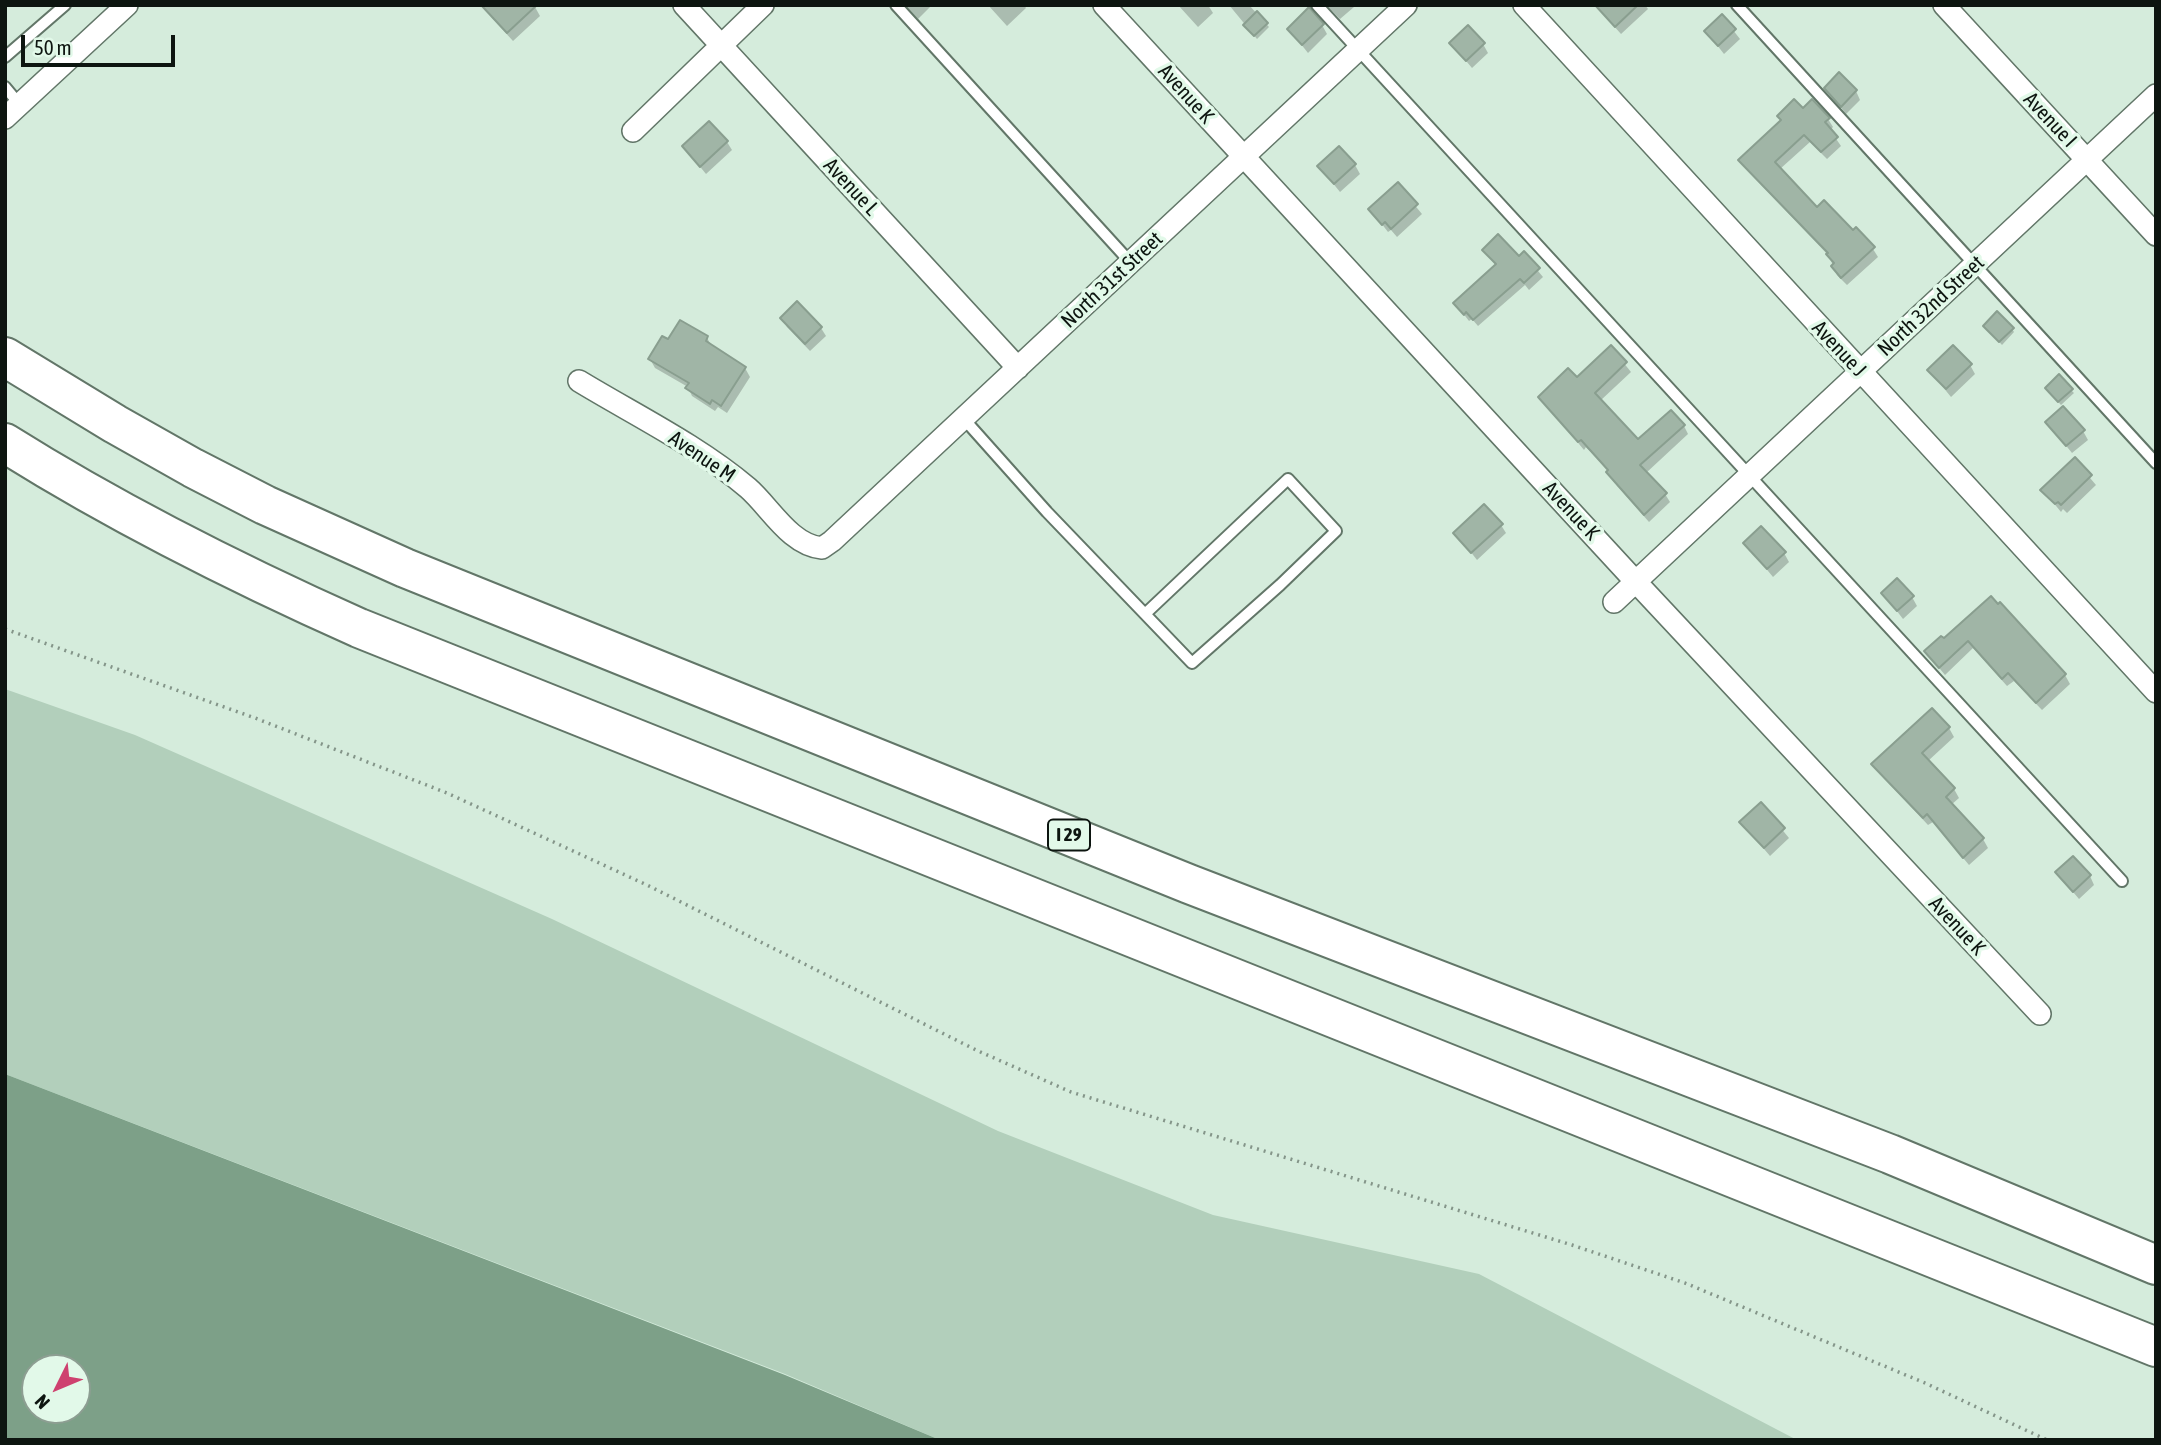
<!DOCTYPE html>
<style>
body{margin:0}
#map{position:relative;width:2161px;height:1445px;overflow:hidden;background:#d5ecdc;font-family:"Asap Condensed",sans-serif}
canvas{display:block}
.frame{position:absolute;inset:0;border:7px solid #0d1510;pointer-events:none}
.north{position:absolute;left:21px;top:1354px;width:70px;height:70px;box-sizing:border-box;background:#e2f9e9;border:2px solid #8d9e92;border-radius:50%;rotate:227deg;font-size:19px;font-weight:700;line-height:28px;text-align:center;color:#0d1510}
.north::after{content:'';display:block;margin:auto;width:24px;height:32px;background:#ce416f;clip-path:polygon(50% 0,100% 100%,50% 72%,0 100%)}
.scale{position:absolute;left:21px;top:35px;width:154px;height:32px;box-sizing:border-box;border:4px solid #0d1510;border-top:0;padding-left:9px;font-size:21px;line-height:24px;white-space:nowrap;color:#0d1510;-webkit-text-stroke:5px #e2f9e9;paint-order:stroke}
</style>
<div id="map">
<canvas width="2161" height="1445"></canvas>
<div class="frame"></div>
<div class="north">N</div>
<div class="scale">50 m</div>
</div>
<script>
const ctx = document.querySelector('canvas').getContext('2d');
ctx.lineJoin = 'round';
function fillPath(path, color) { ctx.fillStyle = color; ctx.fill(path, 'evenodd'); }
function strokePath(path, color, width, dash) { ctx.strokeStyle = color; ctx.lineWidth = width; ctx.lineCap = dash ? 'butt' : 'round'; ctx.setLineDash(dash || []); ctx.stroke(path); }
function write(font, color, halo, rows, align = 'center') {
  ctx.font = font + ' "Asap Condensed",sans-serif'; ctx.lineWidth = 7; ctx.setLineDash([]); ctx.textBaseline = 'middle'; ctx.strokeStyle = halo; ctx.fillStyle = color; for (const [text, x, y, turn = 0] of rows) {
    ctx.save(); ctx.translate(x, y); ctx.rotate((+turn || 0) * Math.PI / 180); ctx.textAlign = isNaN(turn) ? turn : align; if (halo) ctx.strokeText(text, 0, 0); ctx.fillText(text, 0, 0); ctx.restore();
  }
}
fillPath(new Path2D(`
 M5 689 135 735 552 919 998 1131 1213 1215 1479 1274 1797 1440H940L785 1374 5 1074Z`), '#b2cfbb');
fillPath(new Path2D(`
 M5 1074 785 1375 940 1440H5ZM35 1368H77V1410H35Z`), '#7da088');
fillPath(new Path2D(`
 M905 5H932L918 19Z
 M988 5H1024L1026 8 1007 26Z
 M1178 5H1208L1213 13 1198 27Z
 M1229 5H1249L1269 27 1257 39Z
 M1326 5H1353L1354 7 1340 19Z
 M1595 5H1645L1648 9 1621 34Z
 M535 7 540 16 513 41 492 18 487 10Z
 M1722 16 1740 39 1724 54 1706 31Z
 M1322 25 1327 34 1308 53 1289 29Z
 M1451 43 1483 44 1488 53 1472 68Z
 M1826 88 1856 91 1860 100 1846 114Z
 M1803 111 1828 119 1833 127 1830 130 1841 146 1827 159 1810 142 1780 169 1817 209 1853 233 1873 249 1878 257 1847 285 1837 275 1829 256 1745 168 1740 160Z
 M727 142 732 150 706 174 684 147Z
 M1355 165 1360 174 1340 192 1319 166Z
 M1398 185 1422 214 1397 237 1391 230 1388 232 1371 210Z
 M1484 250 1519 258 1524 254 1543 277 1529 290 1525 285 1478 326 1472 319 1469 321 1455 303 1496 266Z
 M782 318 821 328 826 336 810 351 787 327Z
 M1985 326 2012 329 2014 332 2002 345Z
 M707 338 713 348 745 368 750 377 727 413 718 407 715 411 692 396 688 387 655 368 650 359 669 342Z
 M1611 347 1631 372 1600 401 1638 442 1684 426 1688 434 1646 473 1665 494 1670 502 1649 522 1613 481 1609 471 1586 447 1584 450 1540 397 1577 380Z
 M1970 365 1975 374 1951 397 1929 370Z
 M2071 390 2074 393 2061 405 2049 392Z
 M2047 422 2083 431 2088 440 2072 453Z
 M2074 459 2096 485 2067 513 2063 509 2061 512 2043 490Z
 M1501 525 1506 533 1477 560 1456 533Z
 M1745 543 1784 553 1789 562 1773 577Z
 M1883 593 1912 597 1917 606 1903 619Z
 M1991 598 2065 675 2070 684 2042 710 2014 681 2007 686 1973 648 1945 675 1926 652 1943 641Z
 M1949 728 1954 737 1928 761 1954 789 1959 798 1951 805 1983 839 1988 848 1969 865 1933 822 1928 825 1879 773 1874 764Z
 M1761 804 1789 838 1770 856 1741 822Z
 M2057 873 2090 876 2094 885 2079 899Z`), '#0003');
const building = new Path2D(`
 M481 5H537L507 33Z
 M1595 5H1638L1615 27Z
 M1309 7 1324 24 1302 45 1287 29Z
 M1257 11 1268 23 1254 36 1243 25Z
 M1722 14 1736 29 1718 46 1704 31Z
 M1468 25 1485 43 1466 61 1449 43Z
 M1839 72 1857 90 1841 107 1824 88Z
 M1794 99 1803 108 1812 99 1830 118 1825 122 1838 137 1821 152 1804 135 1775 162 1817 207 1824 200 1853 230 1856 227 1875 247 1841 278 1831 266 1834 263 1826 254 1828 253 1738 160 1781 120 1777 116Z
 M709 121 728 141 700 167 682 146Z
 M1339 146 1356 164 1334 184 1317 166Z
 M1398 182 1418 204 1391 229 1385 222 1382 225 1368 209Z
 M1498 234 1519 256 1524 251 1540 268 1524 283 1520 279 1473 320 1466 312 1464 315 1453 303 1496 264 1482 250Z
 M797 301 822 327 805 344 780 318Z
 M1997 311 2014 328 1999 342 1983 326Z
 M680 320 708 336 706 341 746 367 721 406 712 400 710 404 685 388 689 383 648 359 662 336 668 339Z
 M1611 345 1627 362 1595 393 1638 439 1671 410 1685 425 1640 465 1667 493 1644 515 1606 472 1608 470 1581 440 1578 442 1538 397 1568 368 1577 377Z
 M1953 345 1972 364 1946 389 1927 370Z
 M2059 374 2073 389 2058 402 2045 388Z
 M2063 406 2085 430 2066 446 2045 422Z
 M2075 457 2092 475 2061 505 2058 502 2055 504 2040 490Z
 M1484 504 1503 524 1471 553 1453 533Z
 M1761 526 1786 552 1767 569 1743 543Z
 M1897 578 1914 596 1897 611 1881 593Z
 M1991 596 1998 604 2000 602 2066 674 2036 703 2008 673 2002 679 1968 641 1939 668 1924 651 1941 636 1944 638Z
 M1932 708 1950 727 1922 753 1955 788 1946 797 1984 838 1963 858 1927 814 1923 818 1871 764Z
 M1761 802 1785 828 1764 848 1739 822Z
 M2073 856 2091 875 2073 892 2055 872Z`);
fillPath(building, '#a0b5a6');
strokePath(building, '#899e8f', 2);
const lane = new Path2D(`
 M896 5 1131 263
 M1317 5 2122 881
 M1737 5 2156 463
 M5 57 65 5
 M5 87 20 105
 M964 419 1047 512 1192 663 1280 585 1336 531 1288 479 1145 614`);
const street = new Path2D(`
 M684 5 1018 368
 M1104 5 1636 582 2040 1014
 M1524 5 2156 692
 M1944 5 2156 235
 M5 118 127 5
 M633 131 763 5
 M579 381C635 415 697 445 748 488 770 507 790 545 822 548L832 541 1406 5
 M1614 602 2156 95`);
const highway = new Path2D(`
 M5 357 115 424 193 468 265 505 405 568 1189 884 1890 1154 2156 1265
 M5 443C118 514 238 574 359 628L2156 1347`);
strokePath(lane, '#627668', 14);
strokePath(street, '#627668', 24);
strokePath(highway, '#627668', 42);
strokePath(new Path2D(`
 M5 629 255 718 447 793 647 885 976 1050 1071 1092 1572 1245 1685 1283 1925 1383 2047 1440`), '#849589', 3.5, [2, 5]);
strokePath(lane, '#fff', 10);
strokePath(street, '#fff', 21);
strokePath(highway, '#fff', 38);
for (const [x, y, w] of [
 [1069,835,42]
]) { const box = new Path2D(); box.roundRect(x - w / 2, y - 15.5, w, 31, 5); ctx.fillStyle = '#e2f9e9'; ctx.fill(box); strokePath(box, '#0d1510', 2); }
write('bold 19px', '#0d1510', null, [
 ["I 29",1069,835]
]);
write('21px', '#0d1510', '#e2f9e9', [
 ["Avenue K",1186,94,48],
 ["Avenue I",2050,120,47],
 ["Avenue L",851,187,47],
 ["North 31st Street",1112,280,-43],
 ["North 32nd Street",1931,306,-43],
 ["Avenue J",1839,349,47],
 ["Avenue M",702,457,34],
 ["Avenue K",1571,511,47],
 ["Avenue K",1957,926,47]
]);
</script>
